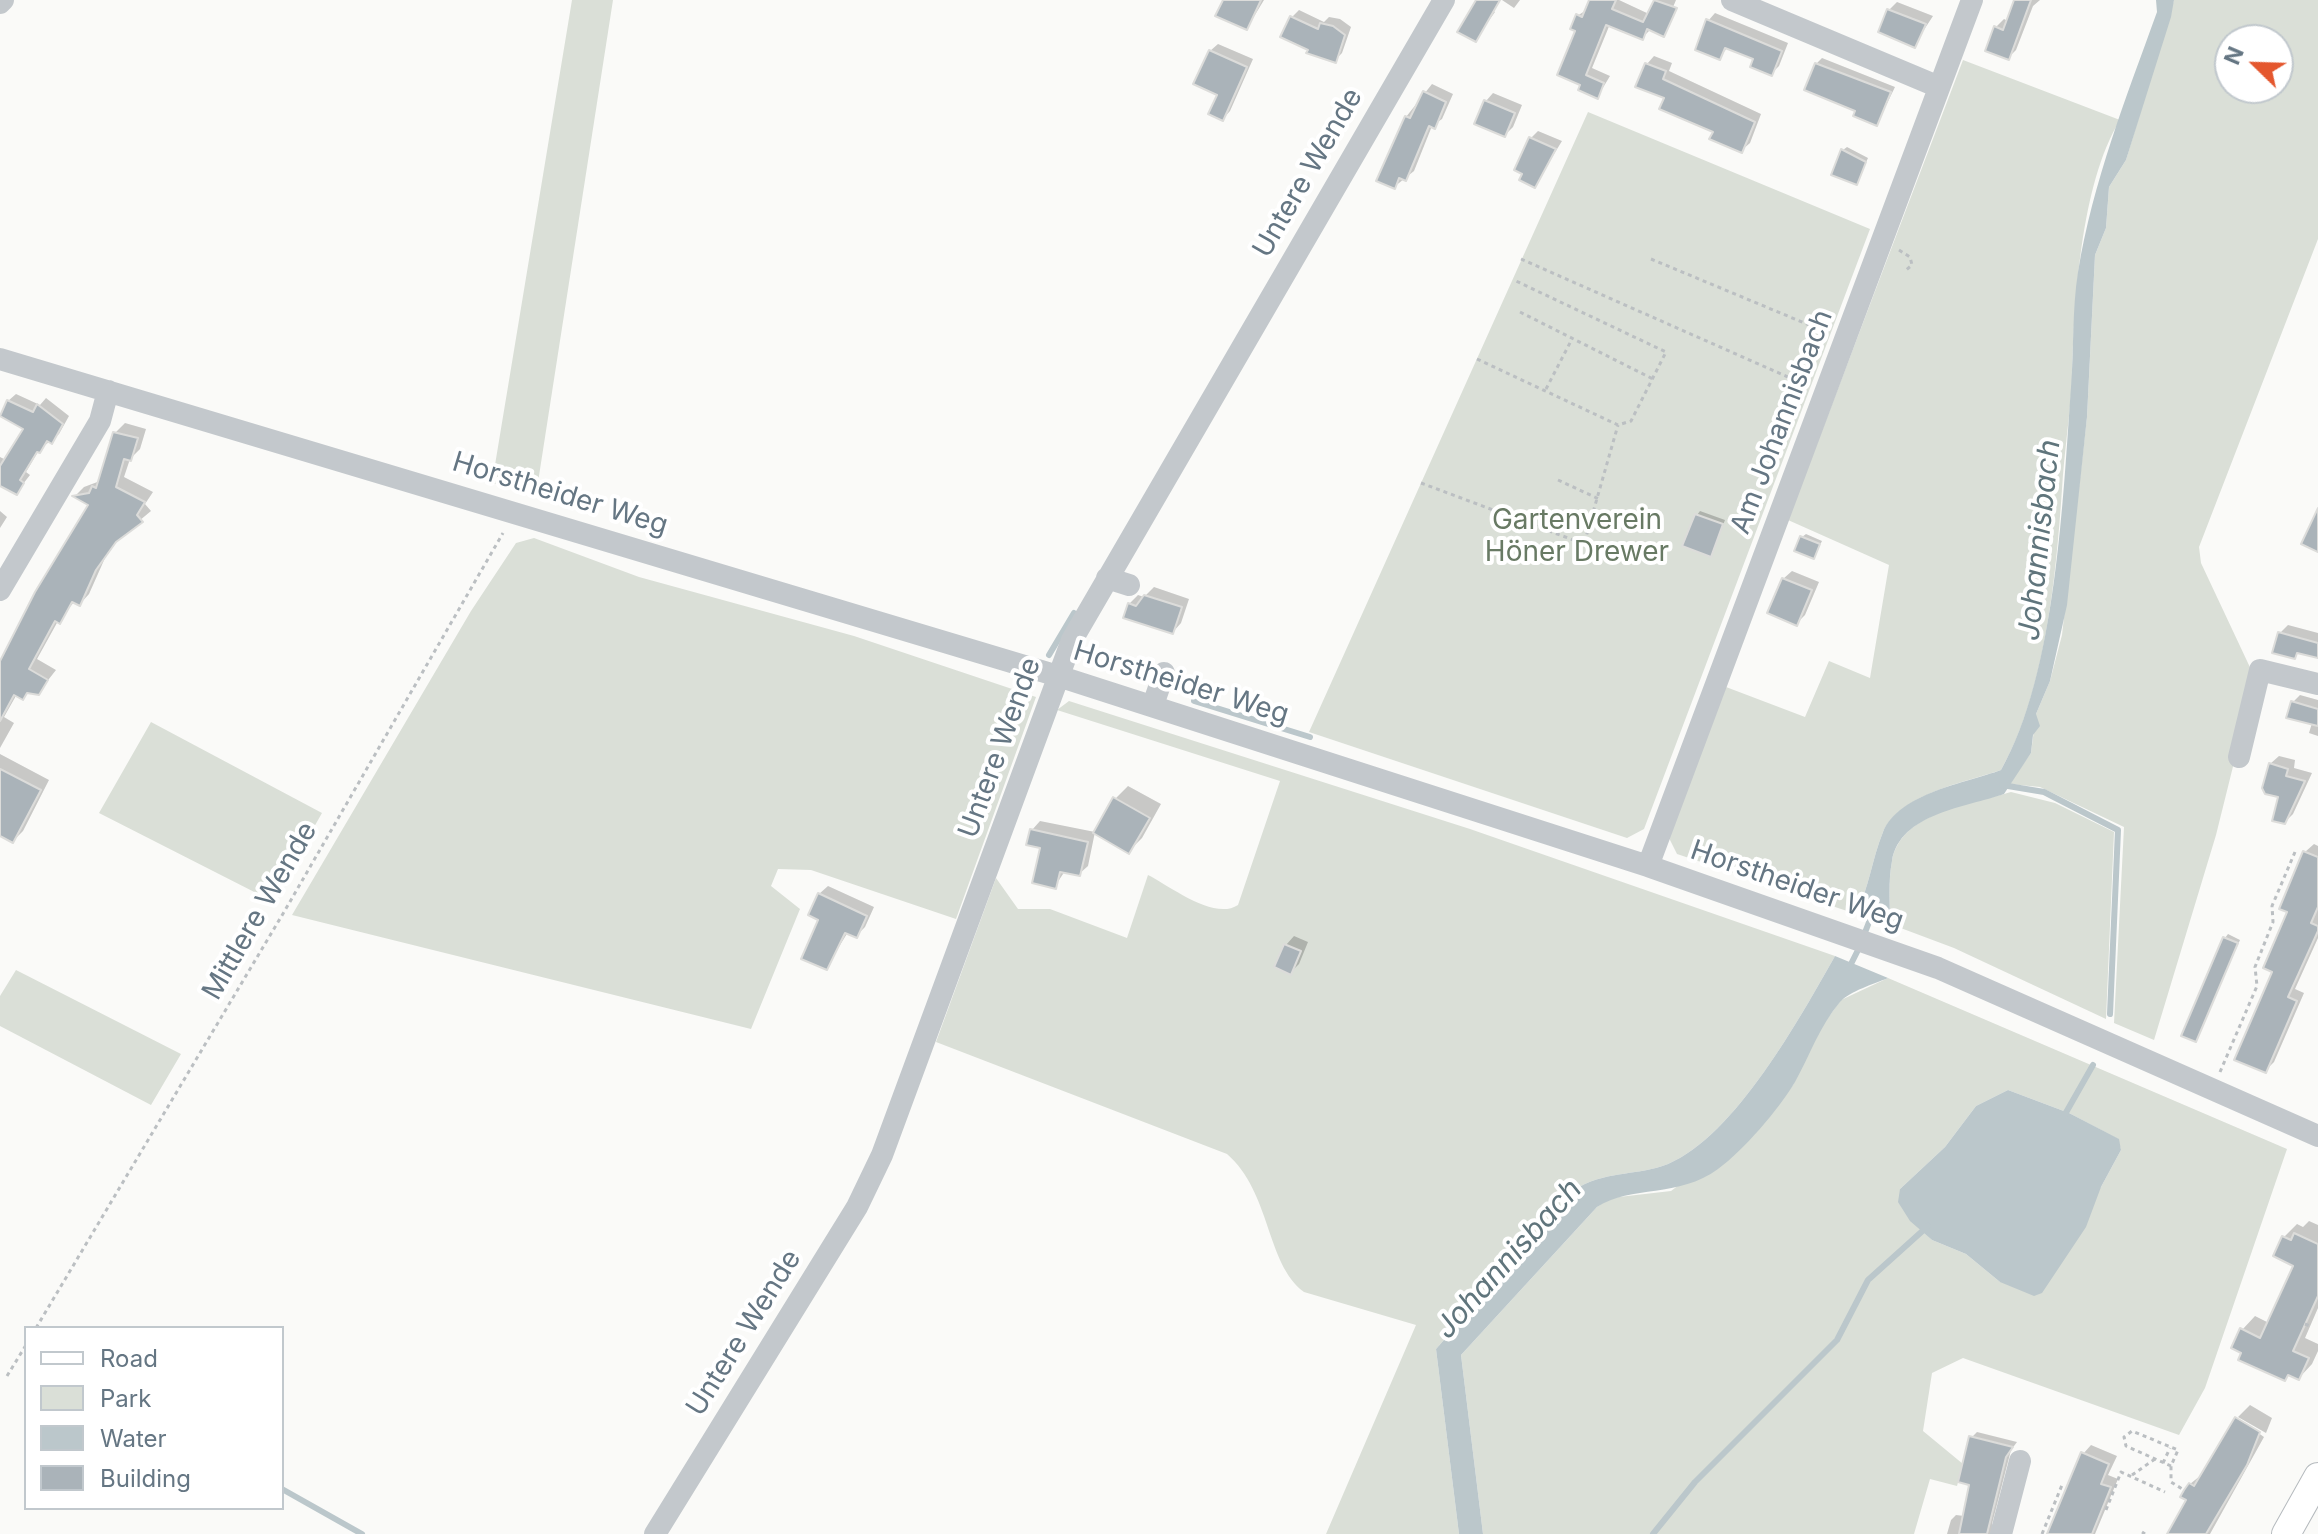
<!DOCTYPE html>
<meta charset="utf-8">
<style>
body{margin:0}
#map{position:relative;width:2318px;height:1534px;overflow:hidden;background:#fafaf8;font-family:Inter,sans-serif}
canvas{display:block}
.legend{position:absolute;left:24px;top:1326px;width:260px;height:184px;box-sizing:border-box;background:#fff;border:2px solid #c1c8cd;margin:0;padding:10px 14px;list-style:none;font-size:24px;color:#657683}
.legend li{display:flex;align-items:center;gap:16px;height:40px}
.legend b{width:40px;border:2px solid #c1c8cd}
.north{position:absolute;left:2214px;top:24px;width:80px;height:80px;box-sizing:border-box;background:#fff;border:2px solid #c1c8cd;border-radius:50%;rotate:293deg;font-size:22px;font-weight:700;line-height:32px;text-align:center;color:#657683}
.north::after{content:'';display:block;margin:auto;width:28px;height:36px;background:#e4572e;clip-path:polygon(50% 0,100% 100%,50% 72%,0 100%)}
</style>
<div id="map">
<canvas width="2318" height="1534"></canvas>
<ul class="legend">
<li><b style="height:10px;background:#fff"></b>Road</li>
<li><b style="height:22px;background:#dadfd7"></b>Park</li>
<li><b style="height:22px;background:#bbc7cb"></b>Water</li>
<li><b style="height:22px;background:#aab3b9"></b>Building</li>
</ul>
<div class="north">N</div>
</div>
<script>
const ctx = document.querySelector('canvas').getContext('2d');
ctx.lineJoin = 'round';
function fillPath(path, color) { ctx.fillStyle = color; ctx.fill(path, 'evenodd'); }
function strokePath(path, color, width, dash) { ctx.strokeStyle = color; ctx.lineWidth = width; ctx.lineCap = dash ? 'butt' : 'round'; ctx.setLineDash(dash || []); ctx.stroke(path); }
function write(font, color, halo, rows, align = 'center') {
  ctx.font = font + ' Inter,sans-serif'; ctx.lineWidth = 8; ctx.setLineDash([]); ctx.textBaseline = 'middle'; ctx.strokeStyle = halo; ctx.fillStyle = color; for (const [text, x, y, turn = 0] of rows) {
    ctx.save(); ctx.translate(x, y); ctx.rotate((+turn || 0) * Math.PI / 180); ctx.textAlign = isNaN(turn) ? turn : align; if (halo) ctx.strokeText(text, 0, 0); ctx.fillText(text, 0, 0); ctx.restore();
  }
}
fillPath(new Path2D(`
 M572 0H613L536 495 492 483Z
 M2174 0H2318V239L2199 547 2201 563 2255 678 2216 835 2154 1040 2114 1023 2124 827 2040 787 2009 784 2031 753 2036 714 2050 681 2062 635 2087 417 2095 255 2106 228 2109 187 2126 160ZM2230 40H2278V88H2230Z
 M1963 60 2120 120C2080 185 2074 305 2072 380 2070 416 2064 453 2062 489 2056 577 2045 693 2001 770 1966 782 1900 794 1883 832 1872 859 1869 888 1856 914L1677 854 1669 838 1726 687 1805 717 1829 661 1870 678 1889 565 1788 520Z
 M1588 112 1870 229 1644 829 1627 838 1309 732Z
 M534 538 639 577 854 636 1036 697 956 919 811 870 778 869 771 886 800 909 751 1029 292 915 471 611 516 543Z
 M1069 701 1470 829 1835 956C1800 1018 1735 1136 1668 1164 1638 1176 1611 1170 1579 1187L1436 1349 1459 1534H1326L1416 1325 1304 1292C1266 1264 1271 1192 1227 1154L936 1042 996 878 1018 909H1050L1127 938 1148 875C1170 886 1214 921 1238 905L1280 781 1057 710Z
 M151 722 322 813 272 901 99 813Z
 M2011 792 2055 803 2114 832 2106 1019 1954 948 1890 924C1890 904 1888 881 1892 861 1901 811 1973 804 2011 792Z
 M16 970 181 1054 151 1105 0 1026V996Z
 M1888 978 2287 1149 2205 1388 2179 1435 1963 1358 1932 1373 1923 1431 1963 1464 1957 1486 1930 1479 1914 1534H1483L1461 1355 1597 1207 1610 1198 1671 1191 1765 1120 1793 1085 1816 1034 1841 1000ZM2008 1090 2069 1113 2118 1139 2121 1150 2101 1187 2000 1282 1966 1254 1932 1240 1922 1231 1900 1189 1945 1147 1976 1106Z`), '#dadfd7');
fillPath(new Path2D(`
 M2156 0H2174L2171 17 2126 160 2109 187 2106 228 2095 255 2087 417 2067 605 2050 681 2036 714 2040 726 2033 735 2031 753 2004 794C1967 807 1900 813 1892 861 1888 881 1890 904 1890 924L1856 914C1869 888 1872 859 1883 832 1899 793 1966 783 2001 770 2056 674 2063 498 2071 387 2074 349 2072 310 2078 272 2093 181 2126 98 2157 12Z
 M1835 956 1888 978C1874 984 1850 991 1840 1002 1819 1027 1810 1055 1795 1082 1779 1109 1743 1151 1718 1169 1679 1198 1631 1185 1597 1207L1461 1355 1483 1534H1459L1436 1349 1579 1187C1611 1170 1638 1176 1668 1164 1735 1136 1800 1018 1835 956Z
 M2008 1090 2069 1113 2119 1139 2121 1150 2101 1187 2086 1227 2042 1293 2034 1296 2000 1282 1966 1254 1932 1240 1910 1221 1898 1202 1900 1189 1945 1147 1976 1106Z`), '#bbc7cb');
fillPath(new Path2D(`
 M1225 0H1264L1247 28Z
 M1502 0H1520L1514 8Z
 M1591 0H1619L1649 14 1656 0H1676L1666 24 1650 30 1642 38 1610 24 1592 68 1610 76 1598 96 1580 89 1577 16 1588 9Z
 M2016 0H2040L2033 6 2016 50 2008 58 1996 27 2004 19 2008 21Z
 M1897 2 1933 16 1914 45 1889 10Z
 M1480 3 1495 12 1475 40Z
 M1299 10 1324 22 1329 17 1340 19 1351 27 1342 53 1335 60 1311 49 1292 17Z
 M1715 13 1788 43 1779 66 1771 74 1755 58 1728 47 1719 58 1708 21Z
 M1218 44 1253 59 1230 111 1223 119 1210 51Z
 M1654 56 1672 63 1669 71 1761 114 1750 143 1742 150 1666 97 1647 64Z
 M1822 58 1895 87 1877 124 1816 64Z
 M1432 84 1453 94 1442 119 1432 126 1414 171 1394 187 1406 117Z
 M1493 93 1522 105 1513 127 1505 135 1486 101Z
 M1538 131 1562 141 1535 185 1530 139Z
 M1847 147 1868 158 1857 182 1843 150Z
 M16 394 40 405 46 398 69 416 59 434 39 450 26 472 30 475 16 493 0 483V457L6 460 26 429 8 401Z
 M125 423 146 429 140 449 130 459 124 477 153 492 145 504 151 511 121 536 105 558 89 594 80 604 75 601 58 621 37 659 56 670 38 693 17 694 4 717 14 723 0 748V665L91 504 75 496 84 487 100 481 115 433Z
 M0 511 7 517 0 528Z
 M1700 511 1725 520 1711 555 1697 515Z
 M1806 534 1822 541 1814 557 1802 537Z
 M1792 571 1819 582 1805 615 1797 623 1783 579Z
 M1154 587 1189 599 1181 623 1173 632 1129 604 1138 595 1144 597Z
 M2288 625 2318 633V656L2300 651 2294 657 2280 633Z
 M2300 695 2318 700V736L2309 733 2312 723 2293 702Z
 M0 754 49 780 23 831 13 841 0 834Z
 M2279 756 2295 760 2294 768 2312 773 2293 814 2285 822 2270 764Z
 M1128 786 1161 804 1142 838 1129 851 1115 799Z
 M1040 821 1095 832 1088 866 1079 874 1065 871 1055 886 1042 846 1032 830Z
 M2314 844 2318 846V938L2295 989 2304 993 2274 1062 2266 1070 2275 971 2305 852Z
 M828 886 874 907 865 927 856 936 848 932 826 968 819 894Z
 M2228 934 2240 940 2196 1040 2225 938Z
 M1294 936 1308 942 1299 964 1291 972 1286 945Z
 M2309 1221 2318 1225V1308L2305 1338 2318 1344V1351L2312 1364 2299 1378 2244 1352 2242 1330 2255 1316 2269 1323 2296 1265 2284 1237 2297 1224 2303 1227Z
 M2250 1405 2272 1418 2266 1433 2238 1417Z
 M2237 1418 2264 1437 2210 1534H2169L2189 1500 2190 1484 2205 1472Z
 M1977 1432 2017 1442 2011 1450 1992 1524 1993 1534H1947L1951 1520 1956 1515 1964 1516 1972 1483 1971 1438Z
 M2091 1445 2117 1456 2108 1475 2118 1479 2095 1534H2049L2083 1454Z`), '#0003');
strokePath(new Path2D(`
 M1049 655 1074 613
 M1194 701 1310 737
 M2002 785 2044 792 2118 830 2110 1014
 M1864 935 1873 912
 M1849 968 1860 946
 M2064 1116 2093 1065
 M282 1489 362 1534
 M1653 1534 1695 1482 1837 1340 1868 1280 1928 1226`), '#bbc7cb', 6);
const building = new Path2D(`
 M1223 0H1261L1247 30 1215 16Z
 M1476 0H1500L1476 42 1457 32Z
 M1589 0H1616L1612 9 1643 22 1654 0 1677 8 1664 37 1647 29 1643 40 1606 25 1586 75 1604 83 1598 99 1578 90 1580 85 1557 75 1575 31 1570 29 1576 14 1582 17Z
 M2014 0H2031L2009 60 1985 51 1994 26 2003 30Z
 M1887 9 1926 24 1915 48 1878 32Z
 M1290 16 1318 29 1320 23 1333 26 1345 35 1336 63 1306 53 1308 50 1280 37Z
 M1706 19 1782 51 1772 76 1750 67 1753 59 1725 48 1720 60 1695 50Z
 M1209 50 1247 67 1223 121 1208 114 1217 95 1193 84Z
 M1645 63 1666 71 1663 79 1755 122 1742 153 1709 139 1713 132 1659 109 1664 98 1635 87Z
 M1815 63 1891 92 1877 126 1853 116 1855 111 1804 90Z
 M1423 91 1446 102 1435 129 1429 126 1406 181 1399 178 1395 189 1376 181 1405 116 1410 118Z
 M1484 100 1515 113 1505 137 1474 124Z
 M1529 137 1556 149 1535 188 1519 180 1522 174 1514 170Z
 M1841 149 1866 162 1857 185 1831 175Z
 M7 400 33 412 37 404 63 424 52 444 47 441 40 453 37 452 20 480 24 483 17 495 0 486V466L23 429 0 416Z
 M113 432 138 438 131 461 124 459 116 487 145 502 137 515 143 522 116 542 96 570 80 606 72 602 60 624 55 621 29 669 48 680 39 695 27 693 23 700 14 695 0 721V661L35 592 88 505 72 496 89 493 92 486 96 488Z
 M2318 508V552L2301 544Z
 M1695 514 1723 524 1711 557 1682 546Z
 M1800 536 1820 544 1814 559 1794 551Z
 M1782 578 1812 590 1797 626 1767 613Z
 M1144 595 1182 607 1173 634 1123 618 1128 603 1136 606Z
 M2278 632 2318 643V658L2297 653 2295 659 2272 653Z
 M2291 701 2318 709V726L2286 718Z
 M2269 763 2288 769 2286 776 2305 781 2285 824 2272 821 2278 797 2265 794 2262 788Z
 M0 769 41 790 13 843 0 836Z
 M1113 797 1150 818 1129 854 1093 833Z
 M1030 829 1088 842 1080 876 1060 872 1056 889 1032 883 1040 848 1026 845Z
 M2303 851 2318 857V907L2311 923 2318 926V931L2288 997 2297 1001 2266 1073 2234 1060 2272 972 2263 968 2287 912 2279 909Z
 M818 893 867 916 857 938 845 933 827 970 801 959 818 920 808 915Z
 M2223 937 2238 943 2196 1042 2181 1036Z
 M1284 944 1301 951 1291 975 1274 967Z
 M2294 1233 2318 1244V1296L2293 1351 2309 1358 2299 1380 2288 1375 2285 1381 2238 1360 2241 1353 2231 1348 2240 1328 2260 1338 2293 1266 2273 1256 2282 1236 2291 1240Z
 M2235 1417 2260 1432 2247 1465 2206 1534H2167L2186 1500 2180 1497 2184 1490 2189 1483 2194 1486Z
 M1969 1436 2013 1447 2006 1457 1987 1534H1959L1969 1485 1958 1482Z
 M2081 1452 2109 1464 2101 1484 2111 1487 2092 1534H2047Z`);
fillPath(building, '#aab3b9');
strokePath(building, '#dcdcda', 2);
const major = new Path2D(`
 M2286 1534 2318 1477`);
strokePath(major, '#b5babe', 30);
strokePath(new Path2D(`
 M1899 250 1910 257 1912 265 1906 270
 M1521 259 1806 385
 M1651 259 1826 332
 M1520 312 1653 379
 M1477 359 1618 425 1631 421 1666 352 1516 281
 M1546 389 1572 339
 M1558 480 1599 499
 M1421 483 1584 544 1618 425
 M2220 1072 2257 986 2255 967 2273 922 2272 906 2295 852
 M2305 1324 2310 1326
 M36 1328 284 912 503 533
 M7 1376 26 1345
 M2163 1463 2170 1448
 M2171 1466 2126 1446 2124 1437 2132 1431 2178 1450 2171 1466V1482L2184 1490
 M2132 1475 2155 1459
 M2106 1510 2121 1472 2165 1492
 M2142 1532 2145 1534
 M2042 1534 2062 1485`), '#bbbfc2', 3, [4, 4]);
strokePath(new Path2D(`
 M1732 0 1939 87
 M0 3 3 0
 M0 359 1058 676 1648 866 1938 968 2318 1136
 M1107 578 1129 585
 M0 590 100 421 108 391
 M1153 705 1164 673
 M2239 757 2260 670 2318 684
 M1648 866 1972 0
 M655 1534 857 1207 882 1155 1072 640 1444 0
 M2001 1534 2020 1461`), '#c3c8cc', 22);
strokePath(major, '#fff', 28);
write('28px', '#657683', '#fff', [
 ["Untere Wende",1308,173,-60],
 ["Am Johannisbach",1782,422,-69],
 ["Horstheider Weg",560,494,17],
 ["Horstheider Weg",1181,683,17],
 ["Untere Wende",1000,748,-70],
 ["Horstheider Weg",1797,886,19],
 ["Mittlere Wende",260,911,-60],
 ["Untere Wende",744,1333,-58]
]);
write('28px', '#687a64', '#fff', [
 ["Gartenverein",1577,521],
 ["Höner Drewer",1577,553]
]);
write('italic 30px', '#60757c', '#fff', [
 ["Johannisbach",2040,540,-84],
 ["Johannisbach",1509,1259,-48]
]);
</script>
